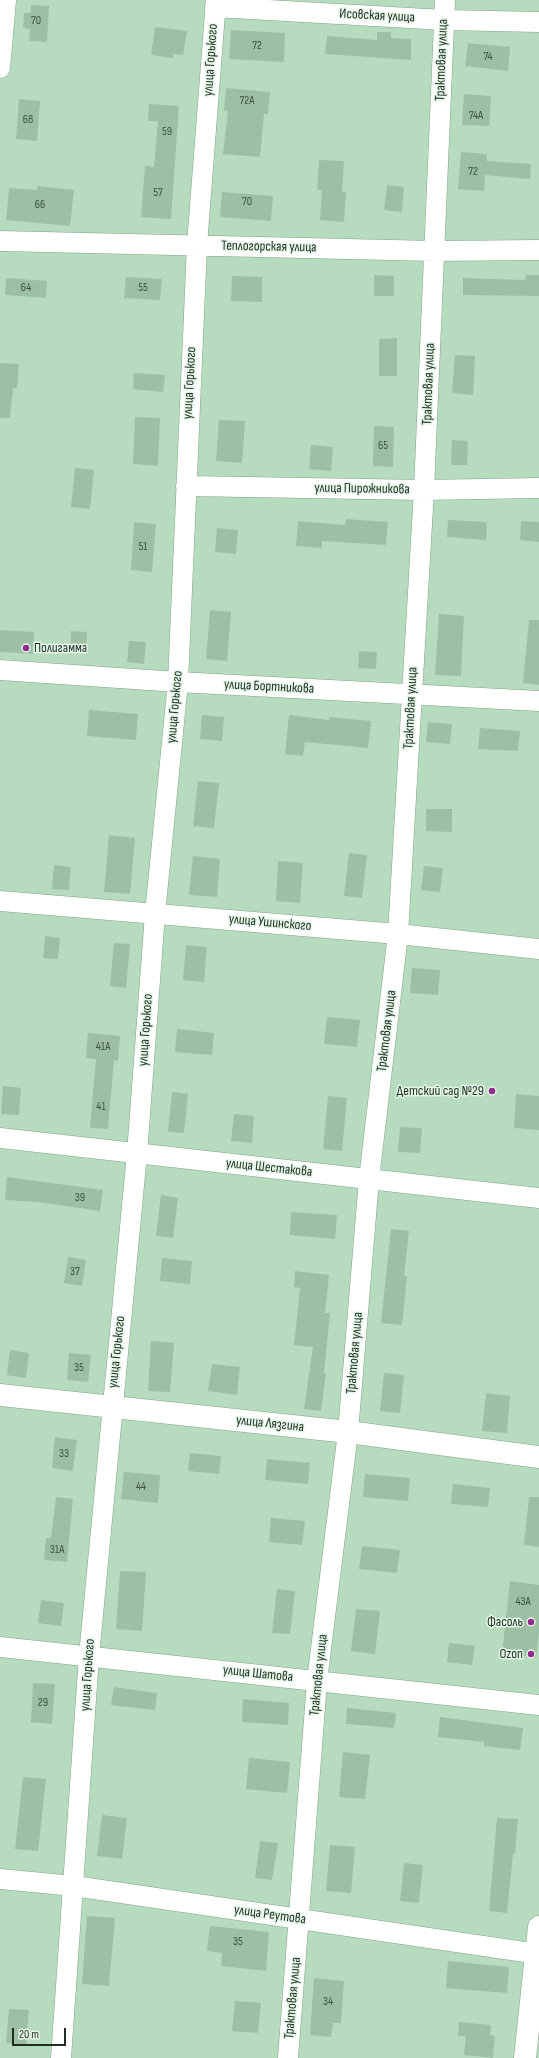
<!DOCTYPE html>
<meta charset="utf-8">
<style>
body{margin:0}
#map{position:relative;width:539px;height:2058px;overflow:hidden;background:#b7dbbe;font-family:"Sofia Sans Condensed",sans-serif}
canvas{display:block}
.scale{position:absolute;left:12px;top:2028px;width:54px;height:18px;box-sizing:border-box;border:2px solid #1f2d22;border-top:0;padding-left:5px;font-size:12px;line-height:14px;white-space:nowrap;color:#1f2d22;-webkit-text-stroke:3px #e4f7e8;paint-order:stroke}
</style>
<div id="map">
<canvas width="539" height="2058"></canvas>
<div class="scale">20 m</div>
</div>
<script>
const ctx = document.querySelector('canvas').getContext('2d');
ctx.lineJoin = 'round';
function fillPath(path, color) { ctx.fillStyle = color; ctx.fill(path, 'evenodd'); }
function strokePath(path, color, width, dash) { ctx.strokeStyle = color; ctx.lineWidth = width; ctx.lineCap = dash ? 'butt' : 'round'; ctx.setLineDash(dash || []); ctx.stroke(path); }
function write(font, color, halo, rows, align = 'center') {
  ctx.font = font + ' "Sofia Sans Condensed",sans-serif'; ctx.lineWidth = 3; ctx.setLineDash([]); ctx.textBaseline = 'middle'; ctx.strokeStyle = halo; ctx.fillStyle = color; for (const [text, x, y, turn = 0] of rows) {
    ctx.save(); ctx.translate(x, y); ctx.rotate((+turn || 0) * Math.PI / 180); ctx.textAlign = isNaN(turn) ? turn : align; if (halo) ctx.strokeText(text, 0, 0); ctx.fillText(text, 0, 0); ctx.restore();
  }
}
fillPath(new Path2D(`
 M31 5 49 6 47 42 29 41 30 29 23 28 24 13H31Z
 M155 27 187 31 183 55 173 54V58L151 55Z
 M231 30 285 33 284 62 229 59Z
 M377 32H391V38L411 39V60L325 54 327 36 377 40Z
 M468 43 510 47 508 71 465 66Z
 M226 88 270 92 268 114H264L260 157 223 154 228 111 224 110Z
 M464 94 491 96 489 126 462 125Z
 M19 99 40 101 37 141 16 139Z
 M149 104 179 106 171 219 141 217 145 166 154 167 158 121H148Z
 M461 152 487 154V161L531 164 530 179 485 175 484 191 458 189Z
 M319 160 344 161 342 192H346L344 222 320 220 322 190H317Z
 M387 185 404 187 402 212 384 210Z
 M37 186 74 190 70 226 6 220 9 188 37 190Z
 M222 192 273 196 271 221 220 217Z
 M374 275 394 276V296H374Z
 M526 275H539V296L463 295V278L525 280Z
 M232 276 262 277V302L231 301Z
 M126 277 162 279 160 300 124 298Z
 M6 278 47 281 46 298 5 295Z
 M397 338V376H379V339Z
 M455 355 475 356 473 395 452 393Z
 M0 363 19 364 17 388H13L10 418H0Z
 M134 373 165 375 163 392 133 389Z
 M135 417 160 418 158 466 133 464Z
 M219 420 245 421 242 463 216 461Z
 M374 426 394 427 393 467 373 466Z
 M452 440 468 441 467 465H451Z
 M311 445 333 447 331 471 309 469Z
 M75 468 94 470 90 509 71 507Z
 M346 519 388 522 386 545 322 541V548L296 546 298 521 345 525Z
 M448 520 487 522 486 540 447 537Z
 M521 521 539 522V542L520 540Z
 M134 522 156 524 152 572 131 570Z
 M217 528 238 530 236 554 215 552Z
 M210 610 231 612 227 661 206 659Z
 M439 614 464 616 461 676 435 675Z
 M529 620H539V685L523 683Z
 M0 630 34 632 33 654 0 652Z
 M71 631 87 632 86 652 70 651Z
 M129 641 146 642 144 664 127 662Z
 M359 651 377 652 376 669 358 668Z
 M89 710 138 714 136 740 87 736Z
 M202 715 224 717 222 741 200 739Z
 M289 715 329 720V717L371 721 368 748 305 742 303 756 285 754Z
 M428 722 452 724 450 744 426 742Z
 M480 728 520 731 518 751 478 749Z
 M198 781 219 783 214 828 193 826Z
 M426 809H452V832L426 831Z
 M109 835 135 838 130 894 104 892Z
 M349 853 367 855 362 898 344 896Z
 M193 856 220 859 217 897 189 895Z
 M278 861 303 863 300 903 276 901Z
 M54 865 71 867 69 890 52 889Z
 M424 866 443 868 440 892 421 890Z
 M45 936 60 938 58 959 43 958Z
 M114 943 130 944 126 988 110 986Z
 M186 945 207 947 204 982 183 980Z
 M412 968 440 970 438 995 410 993Z
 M327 1017 360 1020 357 1047 324 1044Z
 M177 1029 214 1033 212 1055 175 1052Z
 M88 1033 120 1036 118 1061 114 1060 108 1129 90 1128 96 1059 86 1058Z
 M3 1086 21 1088 19 1115 1 1114Z
 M172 1092 188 1094 184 1133 168 1132Z
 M516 1094 539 1096V1130L514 1128Z
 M328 1096 347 1098 342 1151 323 1149Z
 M234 1114 254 1116 252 1143 231 1141Z
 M400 1127 422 1128 420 1153 398 1152Z
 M7 1177 103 1190 100 1211 38 1202 5 1200Z
 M161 1195 178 1198 173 1238 156 1236Z
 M291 1212 337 1215 335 1239 290 1235Z
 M391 1229 409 1231 404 1276H407L402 1325 381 1323Z
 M68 1257 86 1260 82 1286 64 1283Z
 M162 1258 192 1261 190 1284 160 1281Z
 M295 1271 329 1275 325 1313H330L324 1373H326L321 1411 304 1409 313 1347 294 1345 300 1288 294 1287Z
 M151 1341 174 1343 170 1392 148 1391Z
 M10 1350 29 1353 26 1378 7 1375Z
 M69 1353 91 1355 88 1382 67 1380Z
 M212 1364 240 1367 237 1395 208 1391Z
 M384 1373 404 1375 400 1413 380 1411Z
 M486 1393 510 1396 507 1433 482 1431Z
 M55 1437 77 1440 73 1471 52 1468Z
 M190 1453 221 1456 219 1474 188 1471Z
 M267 1459 310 1463 308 1484 265 1480Z
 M124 1472 160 1475 158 1503 121 1499Z
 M365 1474 410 1478 408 1501 363 1497Z
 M453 1484 490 1488 488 1507 451 1504Z
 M56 1497 73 1499 67 1562 44 1560 46 1538H51Z
 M529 1497H539V1547L524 1545Z
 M271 1518 305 1521 302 1545 269 1542Z
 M362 1546 400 1550 397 1573 359 1569Z
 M120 1571 146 1572 142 1631 116 1629Z
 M510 1581 539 1585V1633L536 1657 502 1654Z
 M277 1589 295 1591 290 1634 272 1633Z
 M41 1600 64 1603 61 1626 38 1623Z
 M356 1609 380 1611 375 1654 351 1651Z
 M449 1643 475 1646 472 1665 447 1662Z
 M33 1683 55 1684 52 1724 31 1722Z
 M114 1687 157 1693 155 1710 111 1705Z
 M243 1699 289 1703 288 1725 242 1722Z
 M347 1708 396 1713 394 1728 346 1724Z
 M440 1717 523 1728 520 1750 484 1746V1742L438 1737Z
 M343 1752 370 1755 365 1799 339 1797Z
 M249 1758 290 1762 287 1793 246 1789Z
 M23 1777 46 1779 38 1851 15 1849Z
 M102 1815 127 1818 122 1859 97 1856Z
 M497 1818 518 1819 515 1854H513L507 1913 489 1911Z
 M260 1841 278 1843 272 1880 255 1878Z
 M330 1845 355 1847 351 1893 326 1891Z
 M404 1863 423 1865 419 1903 400 1901Z
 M87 1916 115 1918 109 1986 82 1984Z
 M210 1926 269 1932 266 1971 221 1966 222 1953 207 1951Z
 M448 1961 509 1967 507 1993 446 1988Z
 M314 1978 344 1981 341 2023H333L331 2037 310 2035Z
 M235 2001 261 2003 258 2033 232 2031Z
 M9 2009 29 2010 26 2045 6 2043Z
 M459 2022 491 2025 490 2035 495 2036 493 2058 464 2055 466 2036H458Z`), '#9dc0a4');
const street = new Path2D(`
 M215 7 444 20 539 22
 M0 68 6 0
 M0 241 434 251 539 250
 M186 486 424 490 539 488
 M0 670 178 682 539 701
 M0 901 398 934 539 949
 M0 1138 539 1198
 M0 1647 539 1705
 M0 1879 74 1886 539 1954
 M61 2058 89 1656 137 1154 155 914 178 682 197 245 216 0
 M288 2058 317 1681 348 1432 369 1179 398 934 424 490 445 0`);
const secondary = new Path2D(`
 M0 1395 348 1432 539 1457
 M525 2058 539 1927`);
strokePath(street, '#80a387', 21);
strokePath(secondary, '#80a387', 23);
strokePath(street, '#fff', 20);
strokePath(secondary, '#fff', 22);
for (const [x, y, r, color] of [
 [26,648,4,"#93298c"],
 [492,1091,4,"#93298c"],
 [531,1622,4,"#93298c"],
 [531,1654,4,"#93298c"]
]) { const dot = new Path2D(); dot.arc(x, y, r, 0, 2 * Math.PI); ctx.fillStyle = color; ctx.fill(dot); strokePath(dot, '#e4f7e8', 1.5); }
write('12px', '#3e5242', null, [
 ["70",36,21],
 ["72",257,46],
 ["74",488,57],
 ["72А",247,101],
 ["74А",476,116],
 ["68",28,120],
 ["59",167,132],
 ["72",473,172],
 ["57",158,193],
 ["70",247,202],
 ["66",40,205],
 ["64",26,288],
 ["55",143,288],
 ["65",383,446],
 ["51",143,547],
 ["41А",103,1047],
 ["41",101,1107],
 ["39",80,1198],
 ["37",75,1272],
 ["35",79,1368],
 ["33",64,1454],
 ["44",141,1487],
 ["31А",57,1550],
 ["43А",523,1602],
 ["29",43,1703],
 ["35",238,1942],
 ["34",328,2002]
]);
write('14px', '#1f2d22', '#e4f7e8', [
 ["Исовская улица",377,16,3],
 ["улица Горького",211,60,-86],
 ["Трактовая улица",442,60,-88],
 ["Теплогорская улица",269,247,1],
 ["улица Горького",190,383,-87],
 ["Трактовая улица",429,384,-88],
 ["улица Пирожникова",362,489,1],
 ["улица Бортникова",269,687,3],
 ["улица Горького",175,707,-85],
 ["Трактовая улица",411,708,-87],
 ["улица Ушинского",270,923,5],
 ["улица Горького",146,1030,-86],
 ["Трактовая улица",387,1031,-83],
 ["улица Шестакова",269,1168,6],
 ["улица Горького",117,1352,-84],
 ["Трактовая улица",355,1353,-85],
 ["улица Лязгина",270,1424,6],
 ["улица Шатова",258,1674,6],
 ["улица Горького",88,1675,-86],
 ["Трактовая улица",319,1675,-84],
 ["улица Реутова",270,1915,8],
 ["Трактовая улица",293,1998,-85]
]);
write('14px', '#1f2d22', '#e4f7e8', [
 ["Полигамма",34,648,"left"],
 ["Детский сад №29",484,1091],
 ["Фасоль",523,1622],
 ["Ozon",523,1654]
], 'right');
</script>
